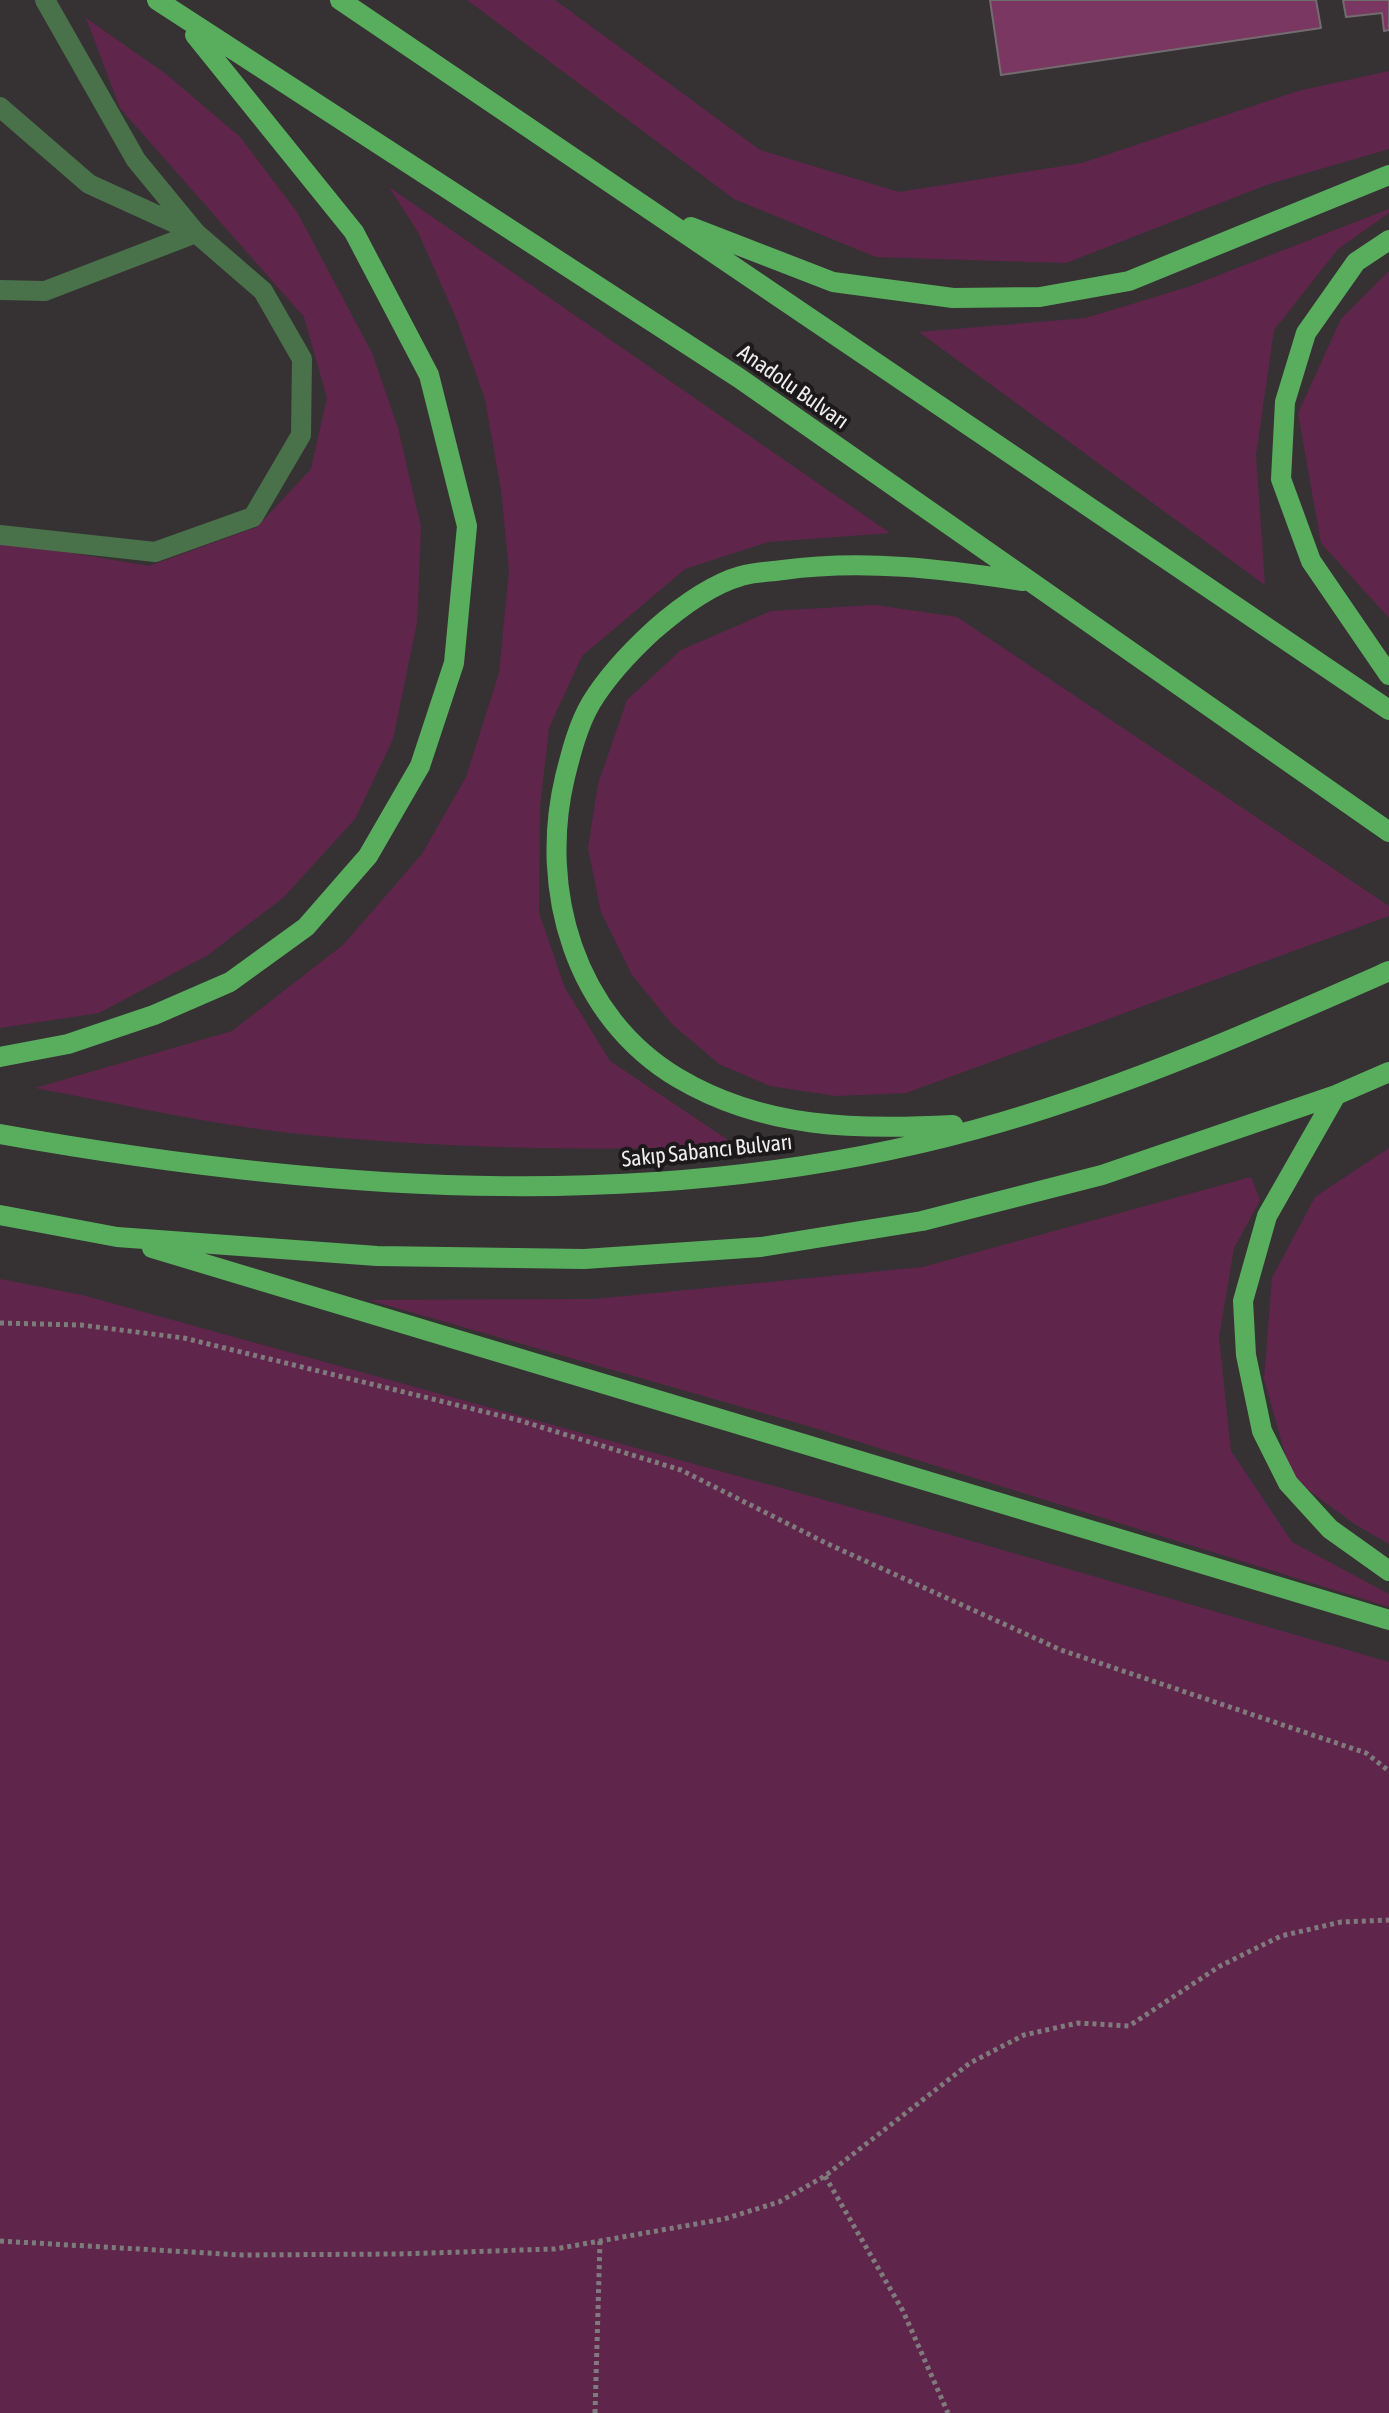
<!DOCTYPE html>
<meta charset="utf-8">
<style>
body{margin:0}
canvas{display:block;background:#363133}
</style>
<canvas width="1389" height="2413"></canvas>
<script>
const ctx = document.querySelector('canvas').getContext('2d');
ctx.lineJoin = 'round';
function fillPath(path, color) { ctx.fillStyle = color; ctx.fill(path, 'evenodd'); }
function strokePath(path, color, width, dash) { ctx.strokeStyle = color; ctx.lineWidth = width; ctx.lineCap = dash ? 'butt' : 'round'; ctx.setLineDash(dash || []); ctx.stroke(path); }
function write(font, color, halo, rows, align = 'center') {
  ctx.font = font + ' "Asap Condensed",sans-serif'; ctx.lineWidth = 8; ctx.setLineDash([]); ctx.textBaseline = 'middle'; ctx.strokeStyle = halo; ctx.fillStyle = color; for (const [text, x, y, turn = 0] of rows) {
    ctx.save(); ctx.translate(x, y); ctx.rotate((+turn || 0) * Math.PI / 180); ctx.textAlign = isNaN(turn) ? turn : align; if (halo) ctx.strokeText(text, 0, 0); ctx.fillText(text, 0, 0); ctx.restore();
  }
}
fillPath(new Path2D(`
 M467 0H555L760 150 899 192 1082 163 1298 91 1389 71V149L1269 184 1066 263 876 257 734 199Z
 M86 18 166 74 240 137 297 212 372 353 398 428 421 527 417 623 393 739 355 819 284 897 208 955 99 1013 0 1028V541L149 566 257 527 311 469 327 398 304 317 120 108Z
 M389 187 890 533 768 542 685 569 582 656 549 728 540 806 539 913 565 988 610 1061 737 1146C591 1151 445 1149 299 1134 211 1125 123 1104 35 1088L232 1031 343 945 422 854 466 777 499 673 509 570 501 490 485 399 457 320 418 232Z
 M1389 209V213L1338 249 1274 330 1256 455 1265 585 919 332 1086 318 1191 286Z
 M1389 271V618L1321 543 1298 413 1341 319Z
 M875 605 957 617 1389 906V916L906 1093 836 1096 770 1086 719 1064 672 1024 632 975 601 912 588 848 598 784 627 700 681 650 771 611Z
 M1389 1148V1544L1356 1525 1292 1478 1264 1379 1272 1278 1315 1197Z
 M1251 1177 1260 1200 1234 1248 1219 1337 1231 1451 1292 1542 1389 1594V1607L808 1426 369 1300 594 1299 923 1267Z
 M0 1279 82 1295 944 1533 1389 1662V2413H0Z`), '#60254b');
const building = new Path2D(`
 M990 0H1316L1321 28 1001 75Z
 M1343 0H1389V30L1384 31 1382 13 1346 17Z`);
fillPath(building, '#7a3762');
strokePath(building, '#726c6f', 2);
strokePath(new Path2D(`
 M0 1323 81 1325 184 1338 518 1420 681 1470 828 1544 1061 1650 1366 1753 1389 1771
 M825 2176 903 2311 948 2413
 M0 2241 242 2255 397 2254 555 2249 724 2219 779 2202 825 2176 970 2063 1024 2035 1078 2023 1129 2026 1220 1966 1281 1936 1341 1922 1389 1920
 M595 2413 600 2241`), '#7f7b7d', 5, [4, 4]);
strokePath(new Path2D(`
 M0 107 89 184 192 231
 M0 290 45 291 196 233
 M0 535 155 552 253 517 301 435 302 359 263 291 196 233 136 160 45 0`), '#49714a', 20);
strokePath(new Path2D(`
 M157 0 739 378 1389 832
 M340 0 1389 710
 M691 227 833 282 953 298 1040 297 1129 281 1389 175
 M1389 240 1356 262 1306 333 1285 402 1281 479 1311 561 1389 675
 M0 1057 68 1044 154 1015 230 982 306 927 368 856 420 766 454 663 467 526 429 375 354 232 195 35
 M1336 1095 1267 1216 1243 1301 1246 1355 1262 1431 1288 1483 1330 1529 1389 1571
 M953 1125C857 1130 764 1129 678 1078 575 1017 538 890 565 777 571 753 578 725 591 703 608 675 630 652 654 630 678 609 709 585 741 576 754 572 769 572 783 570 864 559 942 569 1023 581
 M0 1134C331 1193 676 1218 1002 1122 1136 1083 1262 1027 1389 971
 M0 1215 117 1237 377 1256 584 1259 761 1247 922 1221 1102 1175 1336 1095 1389 1072
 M152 1248 1389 1620`), '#59ae5e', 20);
write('22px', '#f0edef', '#1c191b', [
 ["Anadolu Bulvarı",793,387,35],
 ["Sakıp Sabancı Bulvarı",707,1151,-6]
]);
</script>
